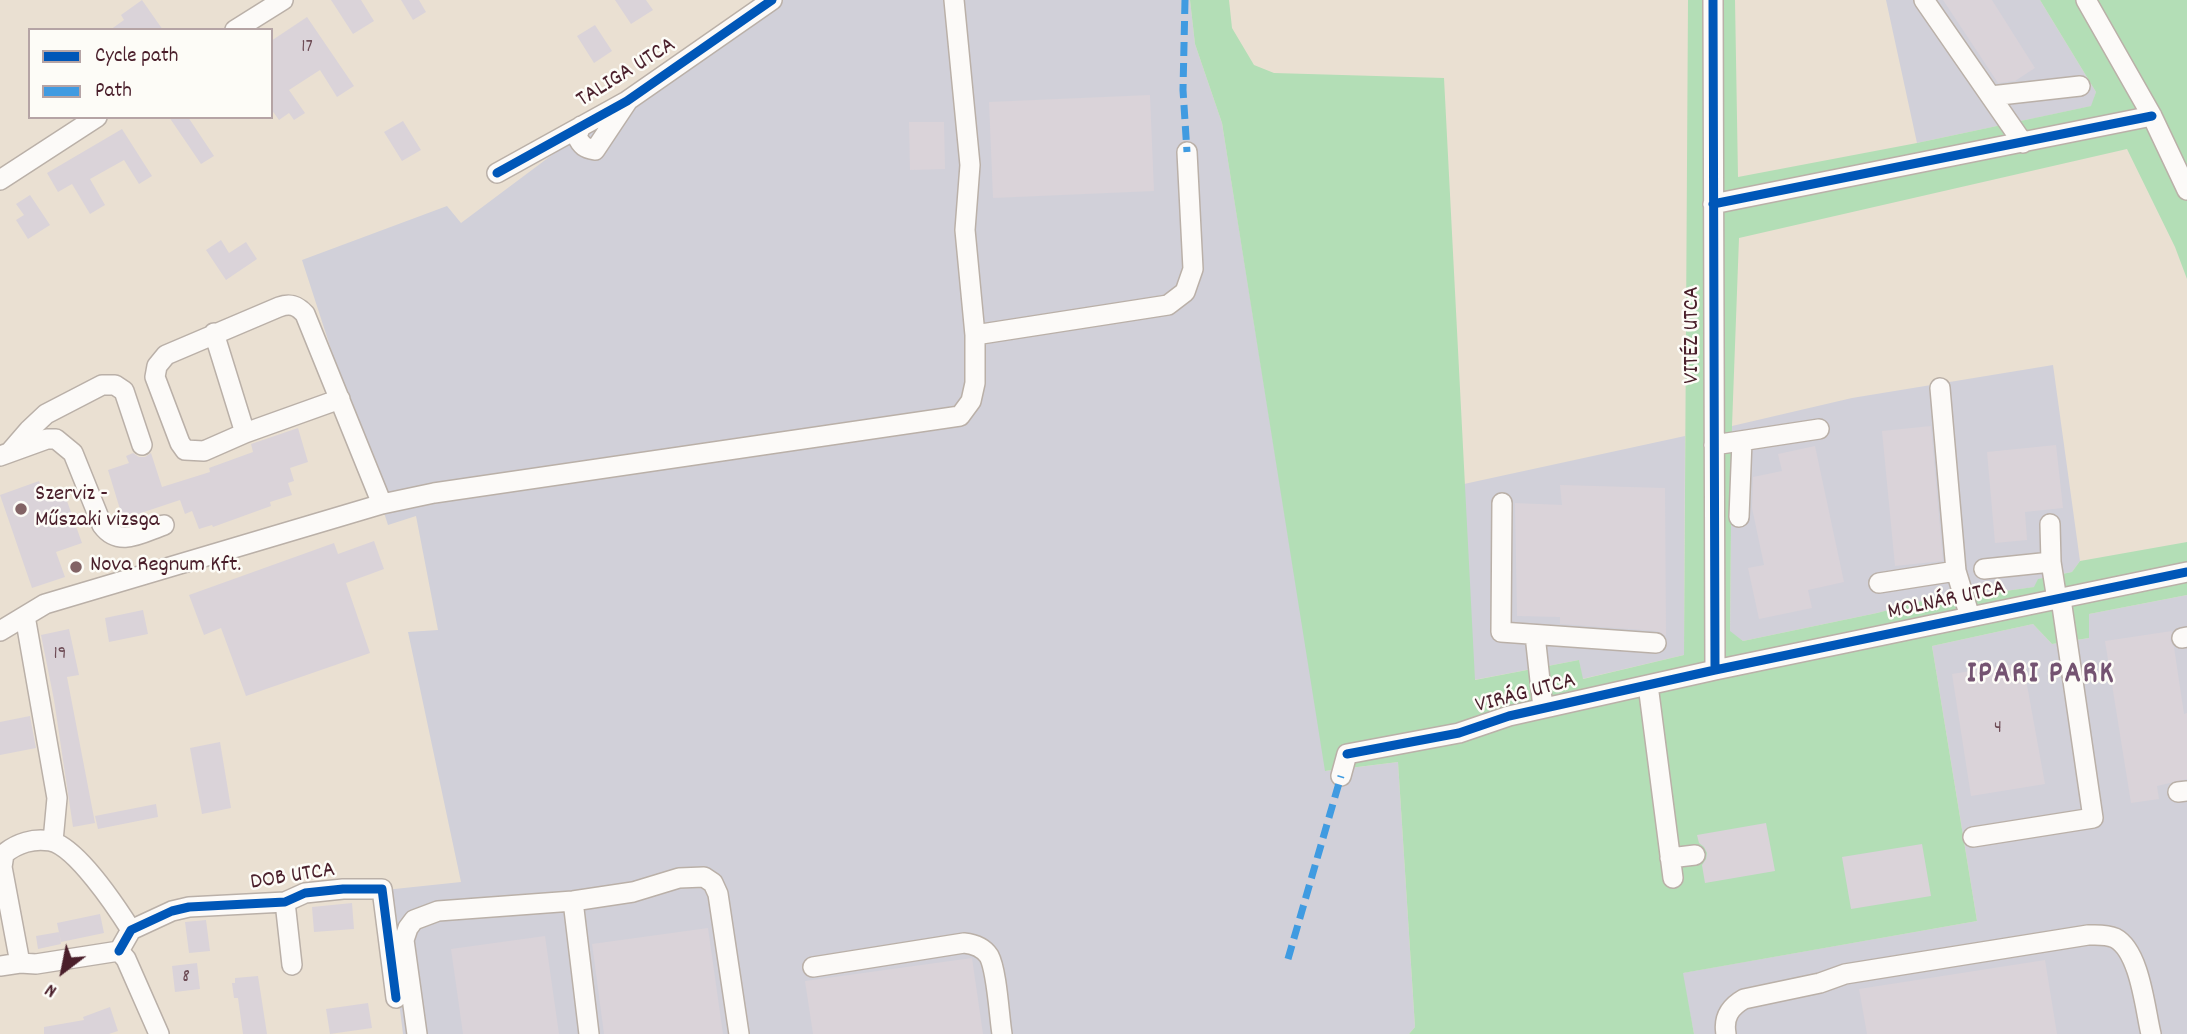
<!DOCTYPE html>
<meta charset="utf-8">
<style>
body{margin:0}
#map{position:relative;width:2187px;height:1034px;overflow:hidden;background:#eae0d2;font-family:Dekko,sans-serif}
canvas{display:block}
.legend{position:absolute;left:28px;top:28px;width:245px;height:91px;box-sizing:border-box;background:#fdfcf7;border:2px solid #b5a4a5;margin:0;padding:9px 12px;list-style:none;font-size:21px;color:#4a1f2b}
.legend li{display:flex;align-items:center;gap:14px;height:35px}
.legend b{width:35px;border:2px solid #b5a4a5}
.north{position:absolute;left:28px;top:936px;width:70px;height:70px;-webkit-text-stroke:5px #fdfcf7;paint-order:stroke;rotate:212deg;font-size:19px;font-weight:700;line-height:28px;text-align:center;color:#4a1f2b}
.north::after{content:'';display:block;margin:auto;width:24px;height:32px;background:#4a1f2b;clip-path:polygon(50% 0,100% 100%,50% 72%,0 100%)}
</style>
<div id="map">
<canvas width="2187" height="1034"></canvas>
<ul class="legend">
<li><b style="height:9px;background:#0057b8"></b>Cycle path</li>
<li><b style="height:9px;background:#409be1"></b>Path</li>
</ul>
<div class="north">N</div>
</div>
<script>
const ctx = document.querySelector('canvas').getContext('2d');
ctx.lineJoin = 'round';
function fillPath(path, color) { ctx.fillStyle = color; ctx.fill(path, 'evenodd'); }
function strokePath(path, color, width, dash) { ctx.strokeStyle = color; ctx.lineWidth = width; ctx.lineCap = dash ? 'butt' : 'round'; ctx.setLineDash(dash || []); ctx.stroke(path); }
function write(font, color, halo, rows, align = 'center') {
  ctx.font = font + ' Dekko,sans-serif'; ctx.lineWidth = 5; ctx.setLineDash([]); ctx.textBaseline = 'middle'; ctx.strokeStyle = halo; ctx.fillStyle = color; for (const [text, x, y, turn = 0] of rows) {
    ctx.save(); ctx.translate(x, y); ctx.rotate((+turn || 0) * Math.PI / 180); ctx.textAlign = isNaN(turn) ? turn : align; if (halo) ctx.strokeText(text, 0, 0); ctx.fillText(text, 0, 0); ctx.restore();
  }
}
fillPath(new Path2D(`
 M759 0H1190L1195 44 1222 123 1326 771 1398 762 1415 1027 1409 1034H403L385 890 461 882 408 632 438 630 416 516 388 525 302 260 447 206 461 223Z
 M1886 0H2040L2096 92 2092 106 1917 143Z
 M2053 365 2080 561 2072 572 2039 579 2035 587 1955 598 1937 597 1877 613 1743 641 1730 632 1732 426 1852 398Z
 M1685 436 1684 655 1582 679 1579 660 1474 680 1464 484Z
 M2187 595V1034H1694L1682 973 1977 921 1932 646 2033 624 2052 644 2089 638V614Z`), '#d1d0d9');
fillPath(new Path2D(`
 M1190 0H1229L1232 28 1254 65 1274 73 1444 78 1475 680 1579 660 1583 679 1684 655 1688 0H1735L1738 177 1917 143 2091 106 2096 92 2040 0H2187V279L2175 247 2127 149 1739 238 1732 426 1730 631 1743 641 1877 613 1937 597 1955 598 2034 587 2038 579 2072 572 2080 561 2187 542V595L2089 614V638L2052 644 2033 624 1932 646 1977 921 1683 973 1694 1034H1409L1415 1027 1398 762 1325 771 1222 123 1195 44Z`), '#b3deb6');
fillPath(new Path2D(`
 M142 0 163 30H110L124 20 121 15Z
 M331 0H361L374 21 353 34Z
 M401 0H419L426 12 413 20Z
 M615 0H646L653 10 631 24Z
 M1943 0H1992L2035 68 2015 81 1998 83Z
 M307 17 354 86 337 97 320 70 289 90 305 113 294 120 289 113 279 120 271 109V41Z
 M595 25 612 51 594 63 577 36Z
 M1150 95 1154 191 993 198 989 102Z
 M169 117H188L214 156 201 164Z
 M403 121 421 150 402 161 384 132Z
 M909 122H944L945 169 910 170Z
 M122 129 152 176 139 184 124 160 90 179 105 205 90 214 72 184 58 192 47 173Z
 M30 195 50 225 28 239 16 220 24 215 16 204Z
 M221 240 229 253 246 242 257 259 226 280 206 250Z
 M1931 426 1943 561 1895 566 1882 431Z
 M298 428 308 462 290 468 294 481 288 483 292 495 270 502 271 506 213 527 212 525 199 529 192 511 185 514 180 500 123 519 108 470 129 463 126 456 133 453 139 457H145L151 453 162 487 210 472 209 468 253 452 251 444Z
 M2056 445 2063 508 2025 512 2027 540 1995 543 1987 452Z
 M1815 446 1844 582 1808 590 1812 608 1759 619 1748 568 1764 565 1752 508 1753 477 1782 471 1778 454Z
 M39 481 44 494 62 487 82 543 56 552 65 577 32 588 0 495Z
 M1560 485 1665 488 1666 636 1657 631 1560 624V617L1517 616 1515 503 1562 505Z
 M374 541 384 569 346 583 370 653 246 696 221 628 204 635 189 595 334 543 338 554Z
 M143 610 148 634 109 642 105 618Z
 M69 629 79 675 67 677 95 823 73 827 54 700 41 635Z
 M2172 631 2170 640 2174 647 2184 714 2187 713V779L2157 786 2159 799 2131 803 2105 641Z
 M2023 663 2045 784 1971 796 1952 674Z
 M30 716 36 748 0 755V722Z
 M220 742 231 808 202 814 190 748Z
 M156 804 158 817 98 829 95 816Z
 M1766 823 1775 871 1705 883 1702 865 1706 859 1707 853 1704 847 1699 843 1697 835Z
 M1922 844 1931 896 1851 909 1842 857Z
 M352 903 354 929 314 932 312 907Z
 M100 914 104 933 61 942 57 923Z
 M206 920 210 951 189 953 185 922Z
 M708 928 723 1034H604L592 944Z
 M59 932 61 944 38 949 36 936Z
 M545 936 559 1034H463L451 949Z
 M972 958 983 1034H813L805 981Z
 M2045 960 2057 1034H1867L1859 989Z
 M197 963 200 989 175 992 172 966Z
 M258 976 267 1034H243L238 998H234L232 983H235V978Z
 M368 1003 372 1028 330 1034 326 1009Z
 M110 1007 118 1031 109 1034H44V1027L84 1020 83 1017Z`), '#dad3d9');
const minor = new Path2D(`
 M1713 0 1715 670
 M1924 0 2023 143
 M2086 0 2152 116 2187 190
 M235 30 283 0
 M1991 96 2080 86
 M581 126 577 136C581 146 585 148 595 150L627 102
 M497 173 627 101 772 0
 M0 180 97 117
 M1713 204 2152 116
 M214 333 245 433
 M975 335 1168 305 1185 292 1193 269 1187 152
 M1940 388 1956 571 1970 617
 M340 399 245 433 204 451 185 450 180 443 155 377 157 366 166 355 279 307C290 303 297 305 305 314L382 504
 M1714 445 1819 429
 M10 452 29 430 46 414 102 385H115L124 391 142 445
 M0 456 47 439H56L73 453 102 525C119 548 141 533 164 525
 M1502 503 1501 632 1656 643
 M1739 517 1742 441
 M2050 524 2051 562 2057 600
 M1984 569 2051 562
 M1879 583 1956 571
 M25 616 57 798 53 841
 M0 631 45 604 382 504 434 493 960 416 971 401 975 383V335L965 230 970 165 954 0
 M1535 635 1543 708
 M2182 638 2187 637
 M1648 685 1673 878
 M1341 776 1347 754 1459 733 1509 716 1715 670 2187 572
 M2178 792 2187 791
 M1973 837 2093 818 2061 599
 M1670 858 1695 855
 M573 901 589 1034
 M285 902 292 965
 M119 951 131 930 172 911 189 907 285 902 305 893 343 889H382L396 998
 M20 963 2 867 4 854C17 843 34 838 50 841 76 846 117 908 131 930
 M0 966 20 963 36 964 119 951 126 959 159 1034
 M813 967 964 943C974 944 983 947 989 956 997 971 999 1015 1002 1034
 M417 1034 404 940 408 928 414 920 438 911 573 901 633 892 679 878 704 877 713 883 718 894 739 1034
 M1726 1034C1723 1017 1730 1007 1744 999L1820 983 1845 974 2088 935C2097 935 2106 934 2115 938 2140 951 2145 1009 2151 1034`);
strokePath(minor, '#bab0a8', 22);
strokePath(minor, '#fcfaf8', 19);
strokePath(new Path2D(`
 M1185 0 1183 90 1187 152
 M1288 959 1341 776`), '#409be1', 7, [14, 7]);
strokePath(new Path2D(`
 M1713 0 1715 670
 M497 173 627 101 772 0
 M1713 204 2152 116
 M1347 754 1459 733 1509 716 1715 670 2187 572
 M119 951 131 930 172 911 189 907 285 902 305 893 343 889H382L396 998`), '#0057b8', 9);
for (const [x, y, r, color] of [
 [21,509,7,"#826365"],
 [76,567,7,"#826365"]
]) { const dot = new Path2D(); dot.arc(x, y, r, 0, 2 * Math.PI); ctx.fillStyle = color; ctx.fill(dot); strokePath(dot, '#fdfcf7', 2.5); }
write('19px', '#6e4c56', null, [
 ["17",307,48],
 ["19",60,655],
 ["4",1998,729],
 ["8",186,978]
]);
write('23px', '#4a1f2b', '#fdfcf7', [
 ["TALIGA UTCA",627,74,-32],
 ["VITÉZ UTCA",1694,335,-90],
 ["MOLNÁR UTCA",1947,602,-12],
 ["VIRÁG UTCA",1526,695,-15],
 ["DOB UTCA",293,878,-9]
]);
write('23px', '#4a1f2b', '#fdfcf7', [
 ["Szerviz -",35,496],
 ["Műszaki vizsga",35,522],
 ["Nova Regnum Kft.",90,567]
], 'left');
ctx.letterSpacing = '2px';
write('bold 30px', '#745371', '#fdfcf7', [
 ["IPARI PARK",2041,677]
]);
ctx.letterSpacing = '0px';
</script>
